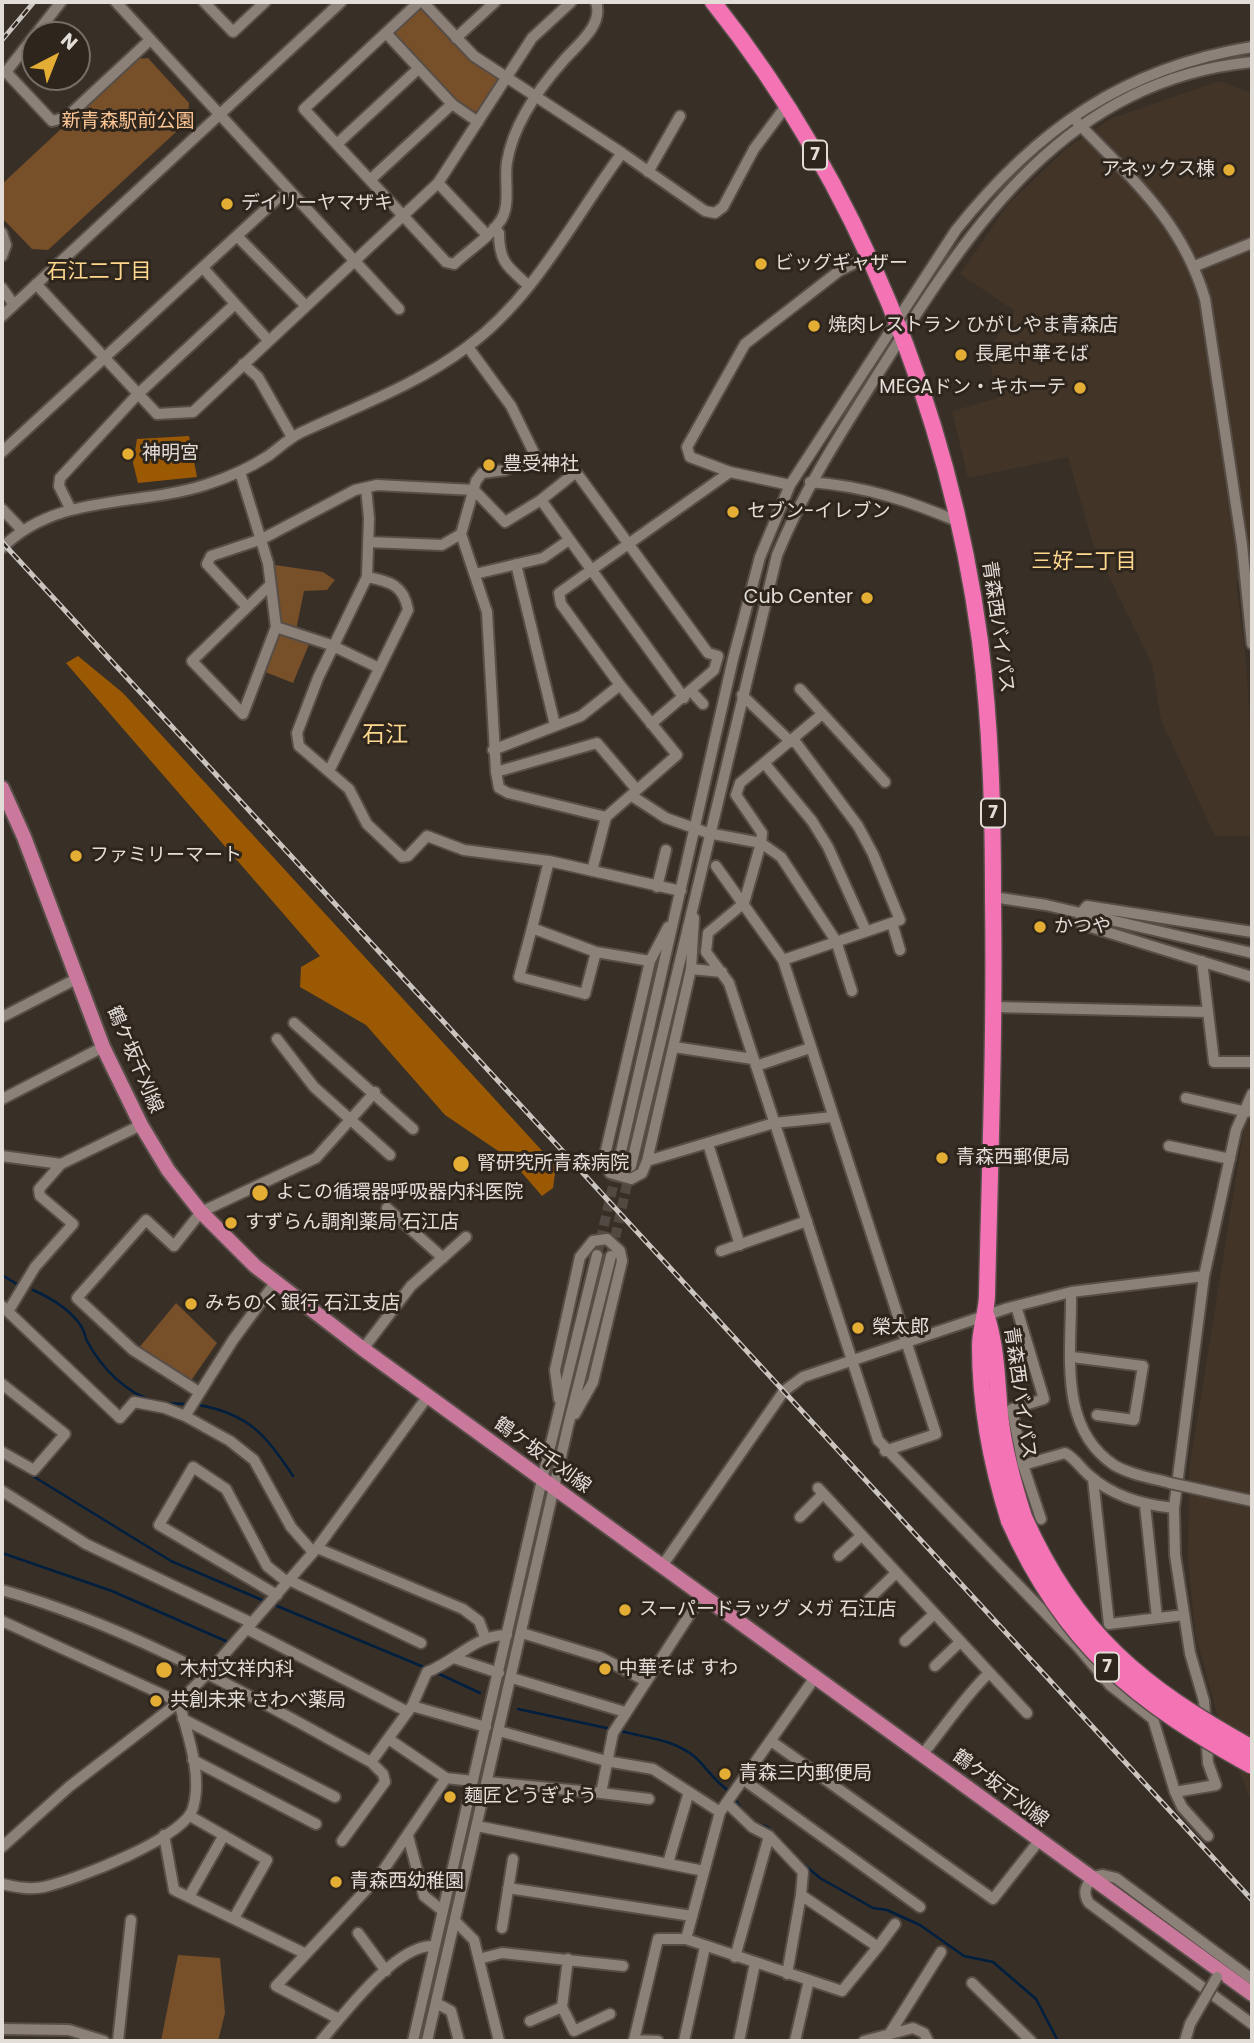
<!DOCTYPE html>
<meta charset="utf-8">
<style>
body{margin:0}
#map{position:relative;width:1254px;height:2043px;overflow:hidden;background:#382f27;font-family:Poppins,sans-serif}
canvas{display:block}
.frame{position:absolute;inset:0;border:4px solid #e3ddd8;pointer-events:none}
.north{position:absolute;left:21px;top:21px;width:70px;height:70px;box-sizing:border-box;background:#2e251d;border:2px solid #766f68;border-radius:50%;rotate:42deg;font-size:19px;font-weight:700;line-height:28px;text-align:center;color:#e3ddd8}
.north::after{content:'';display:block;margin:auto;width:24px;height:32px;background:#e4ae35;clip-path:polygon(50% 0,100% 100%,50% 72%,0 100%)}
</style>
<div id="map">
<canvas width="1254" height="2043"></canvas>
<div class="frame"></div>
<div class="north">N</div>
</div>
<script>
const ctx = document.querySelector('canvas').getContext('2d');
ctx.lineJoin = 'round';
function fillPath(path, color) { ctx.fillStyle = color; ctx.fill(path, 'evenodd'); }
function strokePath(path, color, width, dash) { ctx.strokeStyle = color; ctx.lineWidth = width; ctx.lineCap = dash ? 'butt' : 'round'; ctx.setLineDash(dash || []); ctx.stroke(path); }
function write(font, color, halo, rows, align = 'center') {
  ctx.font = font + ' Poppins,"Noto Sans JP",sans-serif'; ctx.lineWidth = 6; ctx.setLineDash([]); ctx.textBaseline = 'middle'; ctx.strokeStyle = halo; ctx.fillStyle = color; for (const [text, x, y, turn = 0] of rows) {
    ctx.save(); ctx.translate(x, y); ctx.rotate((+turn || 0) * Math.PI / 180); ctx.textAlign = isNaN(turn) ? turn : align; if (halo) ctx.strokeText(text, 0, 0); ctx.fillText(text, 0, 0); ctx.restore();
  }
}
fillPath(new Path2D(`
 M1219 81 1252 93V582H1236L1246 660 1252 761V836H1215L1161 720 1152 664 1093 544 1068 457 968 478 952 411 998 398 987 351 1015 311 960 274 1008 204 1067 148 1110 119Z
 M1252 1112V1804L1217 1714 1195 1633 1188 1559 1189 1471 1244 1128Z`), '#423427');
fillPath(new Path2D(`
 M417 9 425 10 498 77V82L480 112C454 112 413 56 395 37V30Z
 M148 58 189 103 188 121 48 250 32 249 2 218V184L136 59Z
 M275 565 323 572 335 580 327 590 304 591 296 630 280 625Z
 M280 631 310 642 293 683 265 672Z
 M176 1303 217 1343 190 1382 138 1349Z
 M178 1955 220 1958 225 2013 218 2041H161Z`), '#774f29');
fillPath(new Path2D(`
 M189 436 197 477 138 483 133 463 137 439Z
 M78 656 123 693 556 1166 553 1188 542 1196 510 1159 445 1115 366 1025 300 987 301 967 320 956 66 663Z`), '#9b5904');
strokePath(new Path2D(`
 M2 1275 20 1286
 M33 1290C51 1298 70 1309 81 1326 84 1330 85 1336 87 1341 101 1367 126 1394 155 1401
 M165 1403 186 1404
 M199 1405C249 1414 267 1436 293 1476
 M2 1459 15 1465
 M23 1470 171 1561 262 1600
 M2 1553 112 1591 228 1642
 M277 1606 426 1668
 M435 1672 480 1693
 M518 1709 611 1729
 M617 1730C644 1738 672 1738 695 1757 708 1769 712 1779 730 1792
 M733 1797 746 1815
 M753 1822 767 1827 789 1849
 M795 1857 820 1878 873 1908 887 1910 920 1925 964 1956 993 1962 1036 1999 1058 2041`), '#001f3f', 2.5);
strokePath(new Path2D(`
 M612 1252 631 1166
 M597 1255 619 1160`), '#524942', 10, [10, 5]);
const minor = new Path2D(`
 M61 2 6 72 52 121 67 117 150 40
 M116 2 399 309
 M204 2 233 32 265 2
 M419 2 304 109 446 262 454 264C470 249 489 238 501 220 511 204 504 180 507 162 513 125 540 87 564 60 577 45 604 25 596 2
 M423 2 474 56 622 153
 M386 33 452 104 478 122
 M456 38 495 2
 M1077 122C1132 179 1182 221 1205 299L1242 545 1252 644
 M337 144 418 69
 M648 172 680 116
 M370 180 452 104
 M438 183 487 235
 M494 228 499 233C499 263 508 267 529 286
 M2 233 6 245 2 256
 M237 236 305 305
 M1195 266 1252 243
 M203 268 268 340
 M36 284 157 414 193 412 438 183 532 38 571 2
 M2 288 14 305
 M2 316 341 2
 M468 347 511 406 535 455 505 470 482 473 476 481 461 534 487 612 496 772 597 743 637 790
 M243 364 258 377 292 437
 M2 452 279 197
 M240 472 268 563 276 627 243 714 192 661 270 585
 M730 472 690 457 687 447 745 344 839 271 869 256
 M810 482C864 486 910 501 959 522
 M366 488 369 518 367 577 318 678 297 733 299 746 349 789 367 824 402 857 408 856 427 836 464 850 549 861 681 891
 M541 500 684 698
 M2 509 21 529
 M71 510 59 486 60 478 138 394 235 304
 M368 542 442 545 461 534
 M2 548C57 493 136 507 205 485 227 478 248 469 268 456 279 448 289 438 302 432 358 406 418 384 467 347 535 297 573 219 622 153L705 211 715 213 723 207 754 149 786 106
 M516 564 555 725
 M475 574 543 558 569 540
 M247 607 207 564 211 556 262 539 355 490 377 485 474 490 505 522 541 500 576 472 708 653 718 656 714 670 651 724
 M276 627 331 645 379 668
 M800 689 885 782
 M692 692 703 704
 M742 695 791 742
 M821 715 740 783 736 795 762 833 761 843 744 903 708 933 706 952 729 983 878 1440 1078 1647 1110 1685 1153 1719 1175 1792 1182 1807 1208 1836
 M493 750 581 716 620 685
 M765 764 812 821 828 847 866 931
 M329 771 408 610C404 585 389 581 367 577
 M496 772 499 788 508 793 606 817
 M632 796 666 818 708 833 761 843 781 857 836 941 852 991
 M549 861 532 928 596 952 650 961
 M716 866 783 960 936 1434 885 1451
 M592 871 606 817 677 755 620 685 561 604 559 593 730 472 790 485
 M657 887 666 850
 M993 897 1046 905 1252 953
 M892 923 900 950
 M668 927 650 961 604 1159 610 1173 631 1179 642 1173 647 1161 691 969 694 918
 M532 928 519 977 585 994 596 952
 M1252 932 1087 906 1081 913V924L1252 977
 M783 960 900 920 873 854 858 826 794 740
 M1202 961 1214 1062H1252
 M691 969 722 972
 M995 1007 1208 1012
 M2 1017 78 978
 M294 1023 413 1129
 M277 1039 314 1087 390 1155
 M674 1047 753 1059
 M756 1066 810 1048
 M1186 1098 1247 1112
 M2 1099 103 1047
 M708 1144 740 1245
 M1169 1146 1230 1159
 M2 1156 61 1164 141 1125
 M619 1160 733 659 760 557 790 485 956 230C1036 130 1123 68 1252 47
 M647 1161 774 1123 833 1117
 M631 1166 777 555C805 487 844 428 883 366 973 223 1068 80 1252 62
 M387 1208 443 1258
 M721 1251 807 1221
 M1071 1292C1072 1351 1057 1427 1114 1465 1131 1475 1152 1478 1170 1483
 M2 1306 120 1418 134 1402 165 1408 185 1416 233 1340 275 1283
 M1016 1306 1044 1399 1012 1409 1023 1465 1041 1519
 M9 1310 35 1267 73 1224 40 1196 39 1189 61 1164
 M363 1349 411 1286 466 1237
 M1072 1357 1143 1366 1134 1420 1097 1415
 M2 1384 65 1434 34 1470 2 1452
 M199 1392 133 1350 77 1298 146 1220 174 1246 201 1212 316 1158 375 1092
 M559 1399 555 1370 580 1257 593 1241 607 1239 620 1251 622 1261 593 1382 575 1414
 M185 1416 230 1441 254 1460 291 1527 313 1552
 M1023 1465 1065 1453C1075 1458 1081 1469 1090 1476 1114 1497 1143 1505 1174 1508
 M1093 1479 1109 1624 1184 1615
 M818 1488 1027 1713
 M2 1491 86 1544 252 1623
 M1145 1505 1157 1618
 M800 1517 823 1494
 M317 1548 463 1609 479 1621 485 1637
 M839 1556 861 1536
 M662 1566 784 1391 803 1377 1008 1308 1071 1292 1204 1276
 M289 1580 421 1643
 M2 1590C133 1627 252 1697 371 1762L412 1706 427 1672C456 1661 475 1635 507 1635
 M277 1595 159 1525 193 1467 226 1489 267 1566 287 1582
 M869 1599 896 1573
 M2 1621 179 1702C187 1734 203 1774 193 1808 185 1838 75 1880 44 1887 30 1890 16 1887 2 1884
 M247 1629 408 1712
 M522 1633 600 1657 646 1681
 M905 1641 934 1614
 M454 1658 499 1673
 M935 1666 960 1642
 M816 1676 720 1812 686 1939 842 1991 878 1947
 M512 1678 625 1712
 M412 1706 486 1727
 M183 1719 335 1797
 M499 1731 606 1761 653 1769 720 1812
 M390 1740 446 1778 473 1781
 M771 1741 993 1899 1038 1842
 M922 1755C944 1728 964 1697 989 1673
 M193 1760 316 1824
 M744 1780 920 1907
 M488 1782 601 1793 613 1733 703 1594
 M1175 1792 1216 1785 1208 1763 1204 1701 1190 1653 1175 1555 1174 1508 1204 1276 1236 1130 1252 1094
 M601 1793 649 1799
 M727 1803 752 1827 769 1836 735 1957
 M190 1816 267 1860 234 1918
 M477 1826 704 1871
 M164 1835 174 1890 304 1953
 M408 1836 424 1896 443 1911
 M769 1836 803 1872 801 1895 878 1947 895 1924
 M342 1841 385 1782 383 1774 371 1762
 M2 1847 70 1786 179 1702 209 1672 317 1548 428 1396
 M668 1863 688 1795
 M508 1888 692 1916
 M190 1895 224 1835
 M455 1921 474 1940 499 2041
 M502 1928 513 1859
 M358 1933 386 1971
 M479 1959 502 1953 623 1966
 M787 1974 801 1895
 M1252 1979 1116 1878 1103 1875 1092 1877C1086 1886 1082 1893 1089 1903L1252 2024
 M972 1983 1031 2041
 M436 2003 451 2011 459 2041
 M562 2007 574 2031 610 2014
 M339 2019 276 1986 380 1875 446 1778
 M530 2021 562 2007 568 1959
 M2 2029 69 2030 104 2041
 M890 2033 941 1952
 M118 2041 131 1920
 M321 2041C343 2015 397 1943 434 1946
 M413 2041 542 1480 597 1255
 M427 2041 568 1426 611 1256
 M658 2041 634 2040 658 1939H686
 M684 2041 705 1947
 M739 2041 755 1963
 M795 2041 809 1980
 M864 2041 913 2028 924 2033 928 2041`);
const major = new Path2D(`
 M2 788 24 837 103 1047 141 1125 168 1170 201 1212 255 1266 363 1349 1252 1994`);
const highway = new Path2D(`
 M713 2C858 184 949 411 980 641 991 727 993 813 993 899 995 1031 990 1162 987 1294 987 1311 980 1329 980 1346 980 1406 991 1464 1009 1521
 M987 1317C997 1350 997 1381 1000 1415 1004 1450 1013 1483 1024 1517`);
strokePath(minor, '#564e47', 14);
strokePath(major, '#564e47', 18);
strokePath(highway, '#564e47', 19);
strokePath(minor, '#8c8178', 10);
strokePath(major, '#ca799d', 14);
strokePath(highway, '#f373b5', 16);
const rail = new Path2D(`
 M2 40 34 2
 M2 542 1252 1900`);
strokePath(rail, '#cbc5c0', 5);
strokePath(rail, '#2e251d', 2.5, [8]);
const minorBridge = new Path2D(`
 M1170 1483 1252 1501
 M1185 2041 1190 2024 1217 1977`);
const highwayBridge = new Path2D(`
 M1024 1517C1076 1634 1142 1687 1252 1748
 M1009 1521C1064 1645 1136 1702 1252 1766`);
strokePath(minorBridge, '#564e47', 14, []);
strokePath(highwayBridge, '#564e47', 19, []);
strokePath(minorBridge, '#8c8178', 10);
strokePath(highwayBridge, '#f373b5', 16);
for (const [x, y, r, color] of [
 [1229,170,7,"#e4ae35"],
 [227,204,7,"#e4ae35"],
 [761,264,7,"#e4ae35"],
 [814,326,7,"#e4ae35"],
 [961,355,7,"#e4ae35"],
 [1080,388,7,"#e4ae35"],
 [128,454,7,"#e4ae35"],
 [489,465,7,"#e4ae35"],
 [733,512,7,"#e4ae35"],
 [867,598,7,"#e4ae35"],
 [76,856,7,"#e4ae35"],
 [1040,927,7,"#e4ae35"],
 [942,1158,7,"#e4ae35"],
 [461,1164,9,"#e4ae35"],
 [260,1193,9,"#e4ae35"],
 [231,1223,7,"#e4ae35"],
 [191,1304,7,"#e4ae35"],
 [858,1328,7,"#e4ae35"],
 [625,1610,7,"#e4ae35"],
 [605,1669,7,"#e4ae35"],
 [164,1670,9,"#e4ae35"],
 [156,1701,7,"#e4ae35"],
 [725,1774,7,"#e4ae35"],
 [450,1797,7,"#e4ae35"],
 [336,1882,7,"#e4ae35"]
]) { const dot = new Path2D(); dot.arc(x, y, r, 0, 2 * Math.PI); ctx.fillStyle = color; ctx.fill(dot); strokePath(dot, '#2e251d', 2.5); }
for (const [x, y, w] of [
 [815,155,24],
 [993,813,24],
 [1107,1667,24]
]) { const box = new Path2D(); box.roundRect(x - w / 2, y - 14.5, w, 29, 5); ctx.fillStyle = '#2e251d'; ctx.fill(box); strokePath(box, '#e3ddd8', 2); }
write('bold 18px', '#e3ddd8', null, [
 ["7",815,155],
 ["7",993,813],
 ["7",1107,1667]
]);
write('19px', '#fec695', '#2e251d', [
 ["新青森駅前公園",128,122]
]);
write('19px', '#e3ddd8', '#2e251d', [
 ["アネックス棟",1215,170,"right"],
 ["デイリーヤマザキ",241,204],
 ["ビッグギャザー",775,264],
 ["焼肉レストラン ひがしやま青森店",828,326],
 ["長尾中華そば",975,355],
 ["MEGAドン・キホーテ",1066,388,"right"],
 ["神明宮",142,454],
 ["豊受神社",503,465],
 ["セブン-イレブン",747,512],
 ["Cub Center",853,598,"right"],
 ["ファミリーマート",90,856],
 ["かつや",1054,927],
 ["青森西郵便局",956,1158],
 ["腎研究所青森病院",477,1164],
 ["よこの循環器呼吸器内科医院",276,1193],
 ["すずらん調剤薬局 石江店",245,1223],
 ["みちのく銀行 石江支店",205,1304],
 ["榮太郎",872,1328],
 ["スーパードラッグ メガ 石江店",639,1610],
 ["中華そば すわ",619,1669],
 ["木村文祥内科",180,1670],
 ["共創未来 さわべ薬局",170,1701],
 ["青森三内郵便局",739,1774],
 ["麺匠とうぎょう",464,1797],
 ["青森西幼稚園",350,1882]
], 'left');
write('19px', '#e3ddd8', '#2e251d', [
 ["青森西バイパス",997,627,82],
 ["鶴ケ坂千刈線",134,1060,67],
 ["青森西バイパス",1019,1393,82],
 ["鶴ケ坂千刈線",542,1456,36],
 ["鶴ケ坂千刈線",1000,1789,37]
]);
write('21px', '#fed88f', '#2e251d', [
 ["石江二丁目",99,273],
 ["三好二丁目",1084,563]
]);
write('23px', '#fed88f', '#2e251d', [
 ["石江",385,736]
]);
</script>
